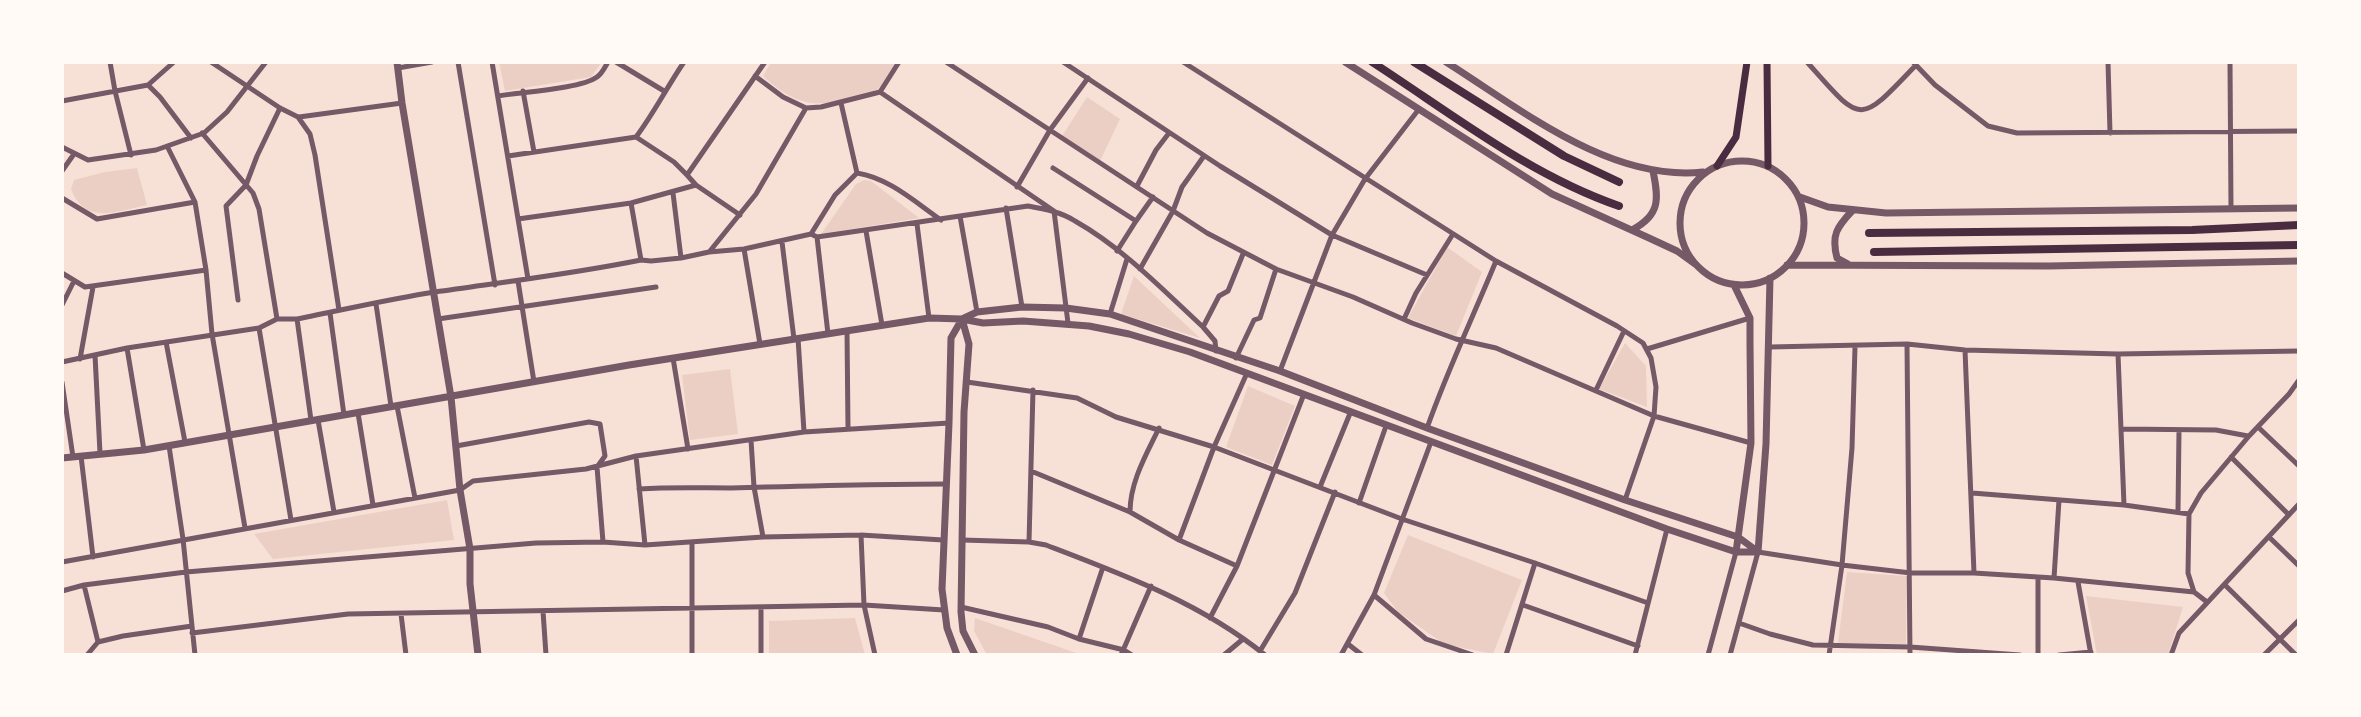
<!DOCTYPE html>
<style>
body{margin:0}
#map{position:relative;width:2361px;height:717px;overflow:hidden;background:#f7e1d7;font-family:"Source Serif 4",serif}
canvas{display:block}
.frame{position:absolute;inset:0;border:64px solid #fffaf5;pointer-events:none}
</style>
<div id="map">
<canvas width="2361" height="717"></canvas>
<div class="frame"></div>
</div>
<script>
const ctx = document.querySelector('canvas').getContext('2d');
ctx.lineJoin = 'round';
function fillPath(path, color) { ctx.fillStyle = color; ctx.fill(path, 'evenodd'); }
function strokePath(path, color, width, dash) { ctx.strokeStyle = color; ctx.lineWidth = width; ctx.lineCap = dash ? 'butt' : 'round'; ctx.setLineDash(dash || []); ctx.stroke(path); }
fillPath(new Path2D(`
 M499 62H602L591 77 505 91Z
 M771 62H898C894 69 890 78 884 84 876 92 867 94 856 97 816 109 794 105 763 76Z
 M1087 97 1120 119 1100 161 1062 136Z
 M137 168 147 205C118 211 85 226 71 189L74 180 105 172Z
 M864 180 871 181 919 218 821 234 856 184Z
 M1447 247 1482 272 1456 336 1408 318Z
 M1134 276 1200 338 1121 314Z
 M1625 343 1646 366 1647 407 1599 389Z
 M730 369 738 434 690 440 682 375Z
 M1248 386 1295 406 1272 465 1226 447Z
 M447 500 454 540 273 559 254 534Z
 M1408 535 1522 580 1493 654 1444 644 1398 612 1384 593Z
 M1847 572 1907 576 1906 644 1838 643Z
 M2086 596 2183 607 2168 655H2097Z
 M855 618 865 655H769V621Z
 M975 618 1082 655H987L974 631Z`), '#ebcfc5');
strokePath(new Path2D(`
 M110 62 115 91 131 155
 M211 62 280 108 298 117 310 134 315 155 339 310
 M458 62 495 285
 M492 62 528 279
 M616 62 664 91
 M946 62 1207 233 1276 269 1353 297 1412 323 1456 339 1496 348 1654 416 1751 443
 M1063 62 1220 166 1332 235 1427 275
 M1183 62 1496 261 1617 326 1643 343 1651 358 1656 387 1654 416 1625 500
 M1807 62C1862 124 1858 126 1916 65
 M1913 62 1935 85 1988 126 2017 133 2299 131
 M2108 62 2110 133
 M2230 62 2231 209
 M398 68 432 62
 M755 76 783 97 806 108
 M148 85 160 97 191 138
 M523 91 534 152
 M880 92 899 62
 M498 96C521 92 580 89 597 77 602 74 605 67 608 62
 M62 101 148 85 174 62
 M841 103 857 173
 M299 117 402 103
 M202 133 253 193 259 209 277 319
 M636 137C654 113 667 87 684 62
 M167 146 195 202 206 270 212 334 245 528
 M62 147 88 160 156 150 204 133 227 112 266 62
 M508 156 636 137 674 162 687 175
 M1053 168 1136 221 1153 197
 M62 171 74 154
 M696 185 740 215
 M1137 186 1156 150 1169 133
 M1017 187 1050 130 1088 78
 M673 193 681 258
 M62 198 97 219 195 202
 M631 203 641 260
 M1006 208 1022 307
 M960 216 977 312
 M518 219 631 203 696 185 687 175 765 62
 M917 224 929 318
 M866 231 882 325
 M811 234 835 195 857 173C889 178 915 202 941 220
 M817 237 828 334
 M782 242 794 339
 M744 249 760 344
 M710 251 756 194 806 108 821 107 880 92 1054 211 1068 323
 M1117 251 1136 221
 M1140 269 1173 211 1182 187 1204 156
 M62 273 85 287 206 270
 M518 281 534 382
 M238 300 226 206 246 185 257 156 280 108
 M376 304 391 406
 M62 305 74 281
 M330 313 344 415
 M1110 314 1127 259
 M297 319 311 420
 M438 319 656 287
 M1404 319 1416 293 1453 234
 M1203 327 1219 296 1228 291 1243 254
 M259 328 291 520
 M847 331 848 428
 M798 338 804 432
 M166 342 185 442
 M1907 344 1910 655
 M1770 347 1907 344 1965 350 2118 354 2299 351
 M127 348 144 450
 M1647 349 1750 318
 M1965 350 1974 573
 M2118 354 2124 505
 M95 355 100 453
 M673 358 688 449
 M1236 358 1254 320 1260 318 1276 269
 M80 359 93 287
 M62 362 127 348 259 328 277 319H297C343 310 389 299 435 292 504 282 572 274 641 260L651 261 681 258 709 252 744 249 811 234 817 237 1028 206C1045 209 1061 212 1075 221 1123 248 1163 290 1203 327L1215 341 1216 351
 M1280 371 1332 235 1365 179 1419 109
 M62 382 73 457
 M967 382 1077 398 1116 417 1214 447 1402 519 1535 563 1648 603
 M1596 390 1624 331
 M397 406 415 498
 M358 413 373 505
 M318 420 334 512
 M2258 427 2299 466
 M1427 428C1447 371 1473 317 1496 261
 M2122 429 2216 430 2248 436
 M751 440 754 487 763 537
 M169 446 183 539 195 655
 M456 446 589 422 600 424 605 456 597 467 603 542
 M81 456 93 557
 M636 456 645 545
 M2231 457 2289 515
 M1031 471 1130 512 1179 540 1237 566
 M1320 487 1351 411
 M639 489C670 487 699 488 731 488 802 486 874 484 946 484
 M1972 493 2124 505 2189 514
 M1359 503 1386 426
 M1130 512C1130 482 1146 455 1159 428
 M2178 512 2179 430
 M861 535 864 605 875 655
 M2269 537 2299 566
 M962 540 1029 542 1046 545C1122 574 1201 603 1265 655
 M1179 540 1214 447 1247 373
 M692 542V655
 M1029 542 1033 390
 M62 562 460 490 473 481 586 469 636 456 804 432 949 423
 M2054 578 2059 500
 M2078 582 2091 655
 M84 585 98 642 87 655
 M2225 585 2296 655
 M62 591 84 585 186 572 536 543 603 542 645 545 763 537 861 535 943 540
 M1374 595 1426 639 1473 655
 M2207 602 2194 592 2188 573 2189 514 2201 493 2249 436 2289 394 2299 380
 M1523 605 1638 646
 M961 607 1048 627 1079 639 1124 650 1132 655
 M543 611 546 655
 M401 614 406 655
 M1210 618 1237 566 1304 394
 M1739 623 1770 634 1813 645 1910 647 2020 655
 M192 633 348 614 864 605 944 610
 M1079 639 1103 567
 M98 642 123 636 192 626
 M1348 644 1362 655
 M1260 651 1295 593 1335 492
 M761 655V607
 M1121 655 1151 586
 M1224 655 1243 639
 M1341 655 1374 595 1431 442
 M1506 655 1535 563
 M1635 655 1667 529
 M1708 655 1736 552
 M1730 655 1758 552 1842 565 1911 573H1974L2054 578 2194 592
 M1829 655 1842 565 1852 448 1855 347
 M2038 655V577
 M2059 655 2091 652
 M2171 655 2179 633 2299 504
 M2264 655 2299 620`), '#755966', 5);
strokePath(new Path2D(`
 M397 62 402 103 451 397 460 490 470 549V584L478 655
 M1345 62 1552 194 1649 238 1677 251 1695 264
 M1446 62C1522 110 1610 182 1703 172
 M1680 223a62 62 0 1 1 124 0a62 62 0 1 1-124 0Z
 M1800 197 1828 207 1886 213 2299 208
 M1632 230C1660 215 1659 200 1653 171
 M1848 264 1837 258C1831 235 1837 227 1852 211
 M1787 265 2049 266 2299 261
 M1734 285 1750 318V343L1751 443 1736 552
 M962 319 969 344 964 412 961 612 963 631 975 655
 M62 458 144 450 629 365 929 318 962 319 983 323 1023 321 1089 326 1129 334 1190 352 1667 529 1736 552H1758
 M1758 552 1766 444 1770 278
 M957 655 947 628 942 589 949 423 951 338 962 319 977 312 1022 307 1066 308 1110 314 1280 371 1427 428 1625 500 1738 537 1757 551`), '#755966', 7);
strokePath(new Path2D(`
 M1767 62 1768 166
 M1717 166 1736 137 1747 62`), '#4a2c40', 7);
strokePath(new Path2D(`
 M1372 62C1451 113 1529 175 1619 206
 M1414 62 1564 156 1619 182
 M1869 233 2192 230 2299 225
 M1874 252 2299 245`), '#4a2c40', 8);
</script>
